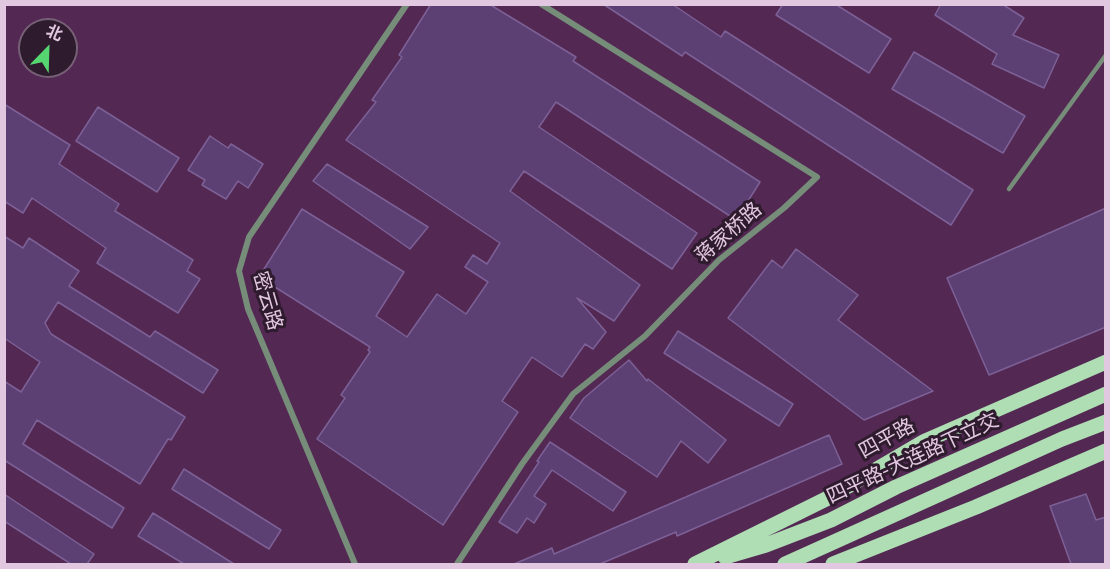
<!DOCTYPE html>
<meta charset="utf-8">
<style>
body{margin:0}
#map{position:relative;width:1110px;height:569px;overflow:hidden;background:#532953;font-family:Karla,"Noto Sans SC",sans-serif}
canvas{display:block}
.frame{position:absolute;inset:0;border:6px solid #e2c7e0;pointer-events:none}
.north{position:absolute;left:18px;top:18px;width:60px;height:60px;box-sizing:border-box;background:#2e1b2d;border:2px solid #766075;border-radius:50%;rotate:23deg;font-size:16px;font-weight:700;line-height:24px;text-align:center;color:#e2c7e0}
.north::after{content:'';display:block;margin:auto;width:21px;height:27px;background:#56d671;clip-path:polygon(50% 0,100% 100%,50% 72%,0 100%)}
</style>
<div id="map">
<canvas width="1110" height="569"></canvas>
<div class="frame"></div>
<div class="north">北</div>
</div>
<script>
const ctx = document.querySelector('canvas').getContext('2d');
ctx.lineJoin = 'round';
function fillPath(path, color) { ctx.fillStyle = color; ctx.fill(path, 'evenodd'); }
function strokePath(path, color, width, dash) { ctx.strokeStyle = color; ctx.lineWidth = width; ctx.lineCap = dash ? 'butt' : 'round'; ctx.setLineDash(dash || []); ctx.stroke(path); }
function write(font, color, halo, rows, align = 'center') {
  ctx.font = font + ' Karla,"Noto Sans SC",sans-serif'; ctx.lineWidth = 6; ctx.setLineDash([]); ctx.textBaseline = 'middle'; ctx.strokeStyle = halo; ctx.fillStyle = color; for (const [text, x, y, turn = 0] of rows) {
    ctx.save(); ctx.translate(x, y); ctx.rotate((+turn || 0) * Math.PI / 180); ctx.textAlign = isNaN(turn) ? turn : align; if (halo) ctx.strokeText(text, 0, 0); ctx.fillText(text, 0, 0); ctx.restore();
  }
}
const building = new Path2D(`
 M431 4H489L576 57 573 61 760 182 736 220 556 102 539 127 697 233 672 269 524 171 510 191 640 285 614 321 577 298 606 332 593 349 585 344 562 377 532 357 502 401 518 412 443 525 317 439 345 398 341 395 370 352 368 350 370 347 259 277 302 209 404 272 376 316 407 337 437 294 466 314 488 282 465 267 473 255 487 264 500 243 346 140 376 102 372 100 402 57 399 55Z
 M603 4H672L721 37 725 31 973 190 951 225 685 52 682 56Z
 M783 4H835L891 39 869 73 776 15Z
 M941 4H1002L1024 18 1013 35 1059 55 1044 88 992 64 997 54 935 15Z
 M914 52 1025 116 1003 153 892 89Z
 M4 104 70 145 59 164 119 204 115 211 193 260 187 271 200 279 178 313 97 263 106 248 32 198 23 213 4 201Z
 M98 107 179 158 157 192 76 141Z
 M210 136 228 148 231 144 263 164 248 188 238 181 226 199 202 185 205 180 188 170Z
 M327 164 428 227 410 249 313 181Z
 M1106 208V327L989 375 947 278Z
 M4 236 23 248 29 238 79 271 69 286 150 337 155 331 218 370 203 393 58 302 45 323 51 334 185 417 171 440 168 439 140 484 37 420 23 444 124 508 112 528 4 460V381L21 392 40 362 4 338Z
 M796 249 858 295 838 320 933 391 864 420 728 318 772 260 782 268Z
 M678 331 793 404 779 426 664 353Z
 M629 360 647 381 648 379 726 440 708 463 681 441 657 477 570 418 584 398Z
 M829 435 842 464 677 536 676 532 600 564H514L552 548 554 554Z
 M550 442 626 492 613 511 552 470 534 496 546 504 534 523 527 518 517 533 499 522 539 462 537 461Z
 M184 469 281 530 269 549 172 489Z
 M4 494 94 554 87 564H71L4 521Z
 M1086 494 1096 520 1106 517V564H1071L1050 506Z
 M153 513 234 564H184L138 536Z`);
fillPath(building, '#5c4074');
strokePath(building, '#7c6096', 1.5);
strokePath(new Path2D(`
 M1009 189 1106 55`), '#768d79', 4.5);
strokePath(new Path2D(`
 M355 564 248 309 239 271 249 237 407 4
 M457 564 522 464 573 394 645 336 719 260 784 208 817 177 541 4`), '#768d79', 6);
strokePath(new Path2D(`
 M725 557 766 545 831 520 896 487 1106 394
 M695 564 826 499 925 441 1106 362
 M785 564 1062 439 1106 422
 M833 564 976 507 1106 451`), '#afdeb4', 15);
write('20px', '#e2c7e0', '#2e1b2d', [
 ["蒋家桥路",729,233,-41],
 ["密云路",267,301,74],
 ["四平路",887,439,-29],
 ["四平路-大连路下立交",913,459,-25]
]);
</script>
